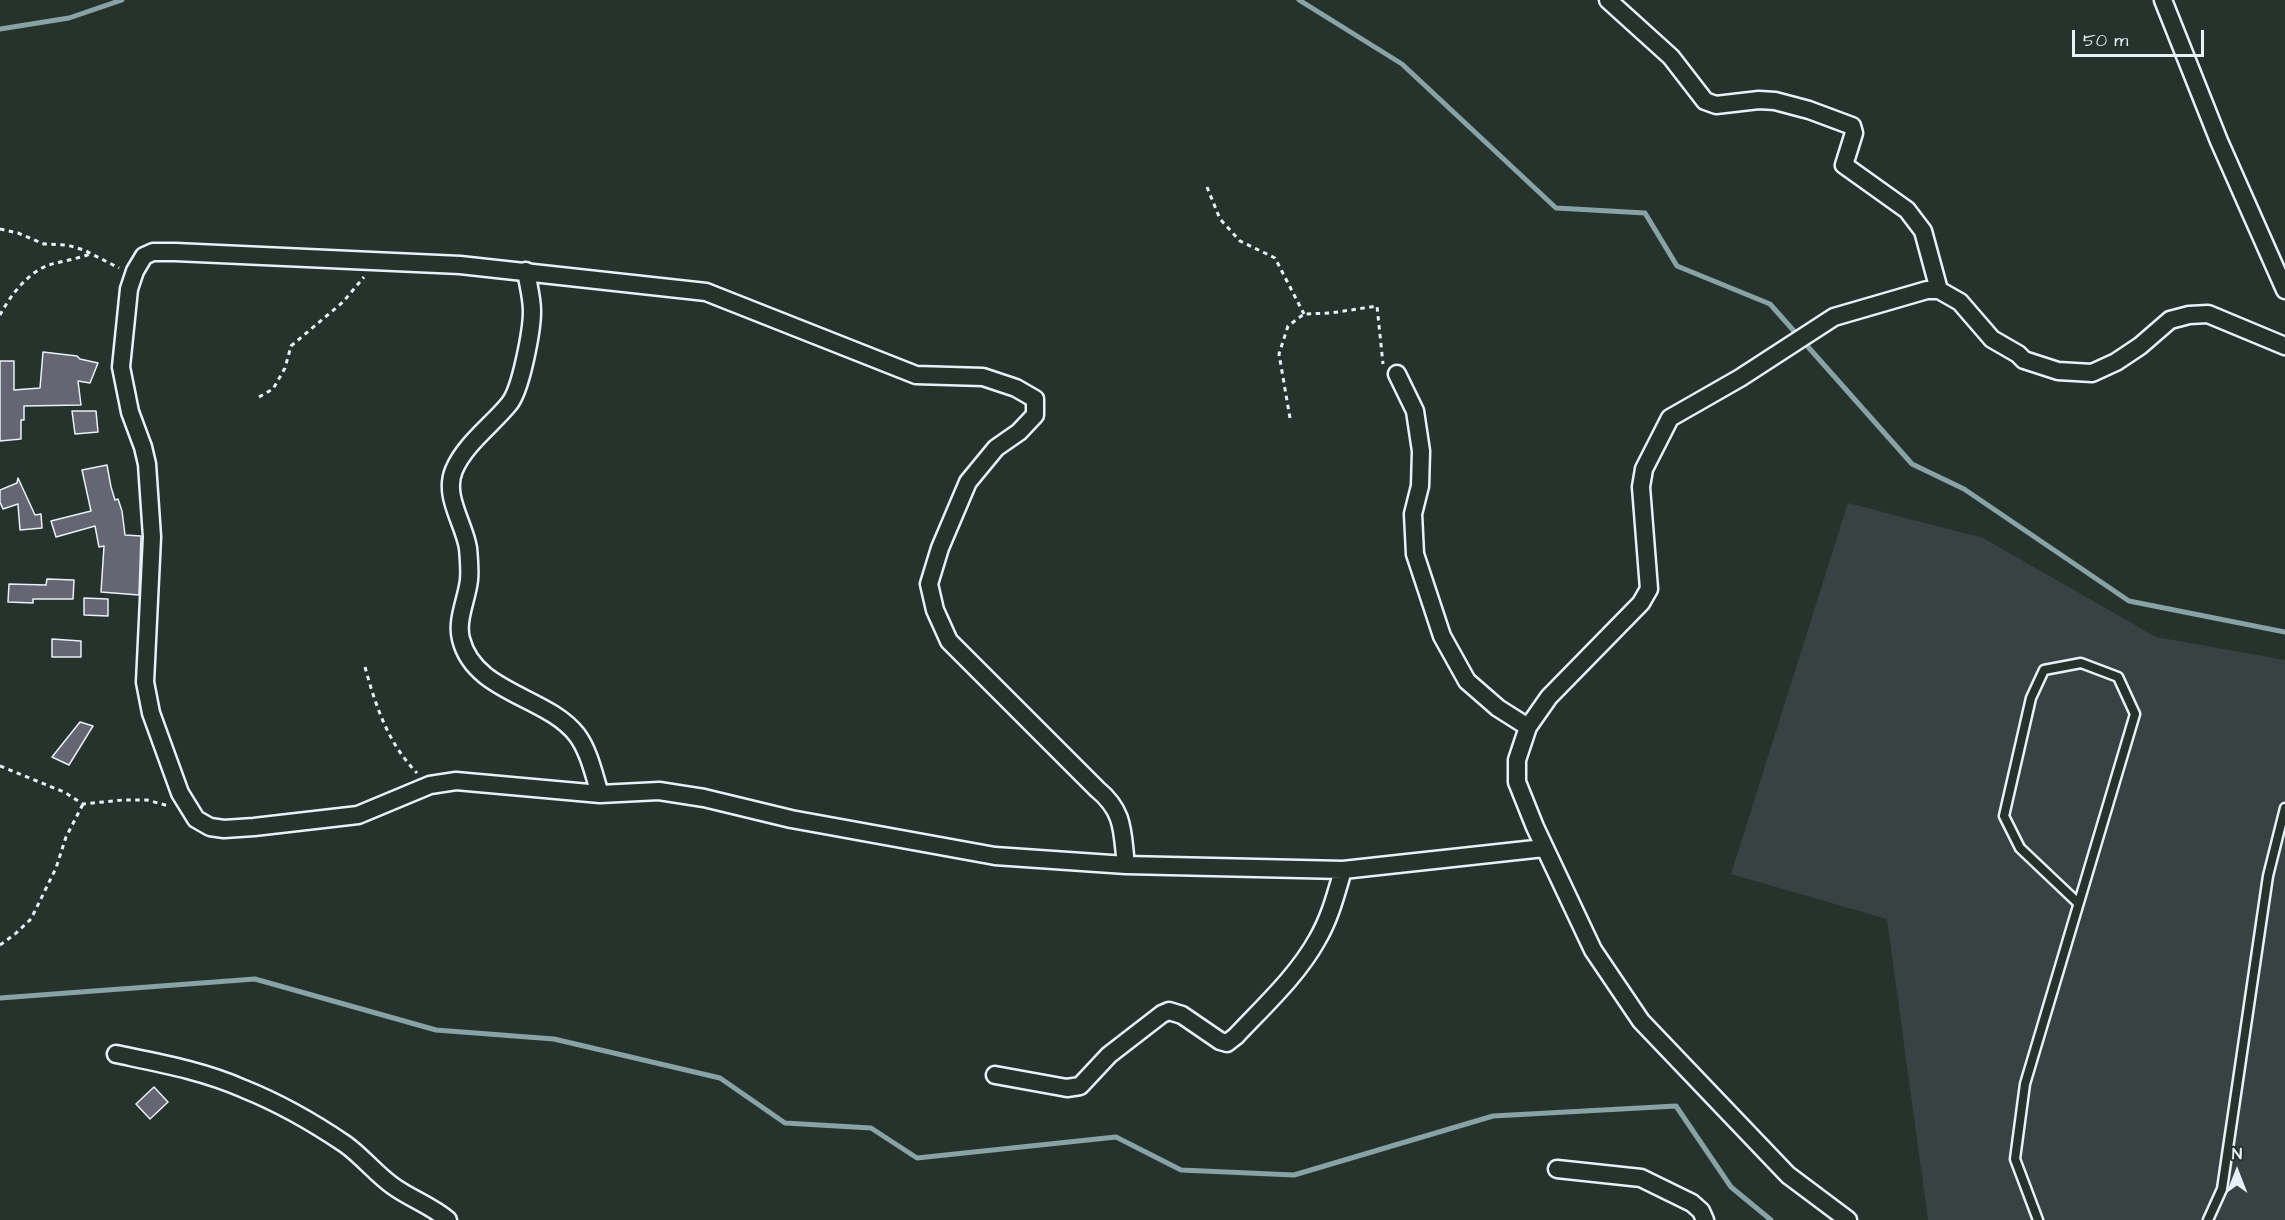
<!DOCTYPE html>
<style>
body{margin:0}
#map{position:relative;width:2285px;height:1220px;overflow:hidden;background:#26332d;font-family:"Architects Daughter",sans-serif}
canvas{display:block}
.north{position:absolute;left:2207px;top:1142px;width:60px;height:60px;-webkit-text-stroke:4px #26332d;paint-order:stroke;rotate:0deg;font-size:16px;font-weight:700;line-height:24px;text-align:center;color:#e8f1f8}
.north::after{content:'';display:block;margin:auto;width:21px;height:27px;background:#e8f1f8;clip-path:polygon(50% 0,100% 100%,50% 72%,0 100%)}
.scale{position:absolute;left:2072px;top:30px;width:132px;height:27px;box-sizing:border-box;border:3px solid #e8f1f8;border-top:0;padding-left:8px;font-size:18px;line-height:21px;white-space:nowrap;color:#e8f1f8;-webkit-text-stroke:4px #26332d;paint-order:stroke}
</style>
<div id="map">
<canvas width="2285" height="1220"></canvas>
<div class="north">N</div>
<div class="scale">50 m</div>
</div>
<script>
const ctx = document.querySelector('canvas').getContext('2d');
ctx.lineJoin = 'round';
function fillPath(path, color) { ctx.fillStyle = color; ctx.fill(path, 'evenodd'); }
function strokePath(path, color, width, dash) { ctx.strokeStyle = color; ctx.lineWidth = width; ctx.lineCap = dash ? 'butt' : 'round'; ctx.setLineDash(dash || []); ctx.stroke(path); }
fillPath(new Path2D(`
 M1848 503 1983 538 2156 637 2285 660V1220H1928L1887 919 1731 874Z`), '#394242');
strokePath(new Path2D(`
 M1299 0 1402 64 1556 208 1645 213 1677 266 1770 304 1912 464 1964 489 2129 601 2285 632
 M0 29 69 18 122 0
 M0 998 255 979 436 1030 554 1039 720 1078 785 1123 871 1128 917 1158 1116 1137 1181 1170 1294 1175 1493 1116 1676 1106 1731 1187 1771 1220`), '#88a2a5', 5);
const building = new Path2D(`
 M43 352 77 356 80 359 98 363 90 383 78 381 81 405 24 406V420H21V439L0 441V361H14V390L40 388Z
 M72 411H96L98 432 75 434Z
 M107 465 111 487 115 500 118 499 122 511 125 535 141 536 139 595 101 592 104 546 99 547 95 526 56 537 51 521 91 511 82 470Z
 M18 478 35 515 41 514 42 528 20 530 18 504 3 509 0 502V490L17 483Z
 M47 579 74 580 73 599H33V603L8 602 9 584 46 585Z
 M84 598 108 599V616L84 615Z
 M52 639 81 641V657H52Z
 M80 722 93 726 69 765 52 757Z
 M154 1087 168 1102 150 1119 136 1104Z`);
fillPath(building, '#666572');
strokePath(building, '#e8f1f8', 1.5);
const service = new Path2D(`
 M2038 1220 2015 1159 2025 1084 2135 714 2118 677 2081 663 2044 670 2031 698 2004 816 2020 848 2078 903
 M2208 1220 2222 1189 2268 876 2285 808`);
const minor = new Path2D(`
 M1608 0 1671 57 1705 101 1716 105 1759 100 1775 101 1809 110 1852 126 1854 133 1844 165 1907 210 1923 231 1939 290
 M2163 0 2219 141 2285 290
 M526 271C528 284 532 298 532 311 532 330 521 390 509 404 492 425 465 444 454 470 443 496 464 523 468 548 469 559 470 570 469 580 467 599 456 620 461 639 474 693 547 696 577 735 589 751 594 775 600 794
 M1397 374 1415 411 1421 451 1420 486 1413 514 1415 554 1442 636 1467 681 1498 708 1528 727
 M1126 865C1122 832 1125 812 1097 789L949 641 935 610 929 584 940 548 968 482 996 448 1019 432 1035 415V399L1016 388 983 377 916 375 706 292 460 265 175 252H153L144 256 135 271 129 289 121 367 130 412 143 447 147 464 152 537 145 682 151 713 180 793 196 819 210 827 224 829 254 827 358 815 430 785 456 781 600 794 659 791 704 798 791 819 995 856 1126 865 1343 870 1544 848
 M116 1054C159 1063 204 1071 244 1089 279 1103 314 1123 345 1144 362 1156 376 1174 393 1186 411 1199 432 1206 448 1220
 M995 1075 1067 1088 1080 1086 1109 1055 1162 1014 1169 1011 1182 1015 1220 1041 1227 1043 1236 1036C1264 1006 1297 976 1317 940 1330 918 1336 894 1343 870
 M1557 1169 1641 1178 1692 1203 1701 1211 1705 1220
 M1848 1220 1788 1175 1641 1021 1593 950 1535 827 1517 782V760L1528 727 1549 697 1641 603 1649 589 1641 487 1644 469 1670 418 1740 378 1834 317 1927 290H1939L1960 302 1992 339 2018 354 2024 360 2058 371 2092 373 2116 362 2140 346 2170 320 2189 315 2208 314 2285 346`);
strokePath(service, '#e8f1f8', 13);
strokePath(minor, '#e8f1f8', 21);
strokePath(new Path2D(`
 M1207 187 1220 219 1240 241 1275 258 1304 314
 M0 229 18 233 44 244 67 245 84 250 119 268
 M0 315C10 296 28 272 49 265 62 261 77 259 90 254
 M259 397 273 389 285 368 291 346 343 302 364 277
 M1290 418 1279 354 1288 326 1304 314 1331 313 1377 306 1383 364
 M365 667C376 707 388 743 417 773
 M0 766 64 792 83 804 123 800H147L169 806
 M0 945 15 934 31 919 56 868 66 837 83 804`), '#e8f1f8', 3, [4.5, 4.5]);
strokePath(service, '#26332d', 8);
strokePath(minor, '#26332d', 16);
</script>
